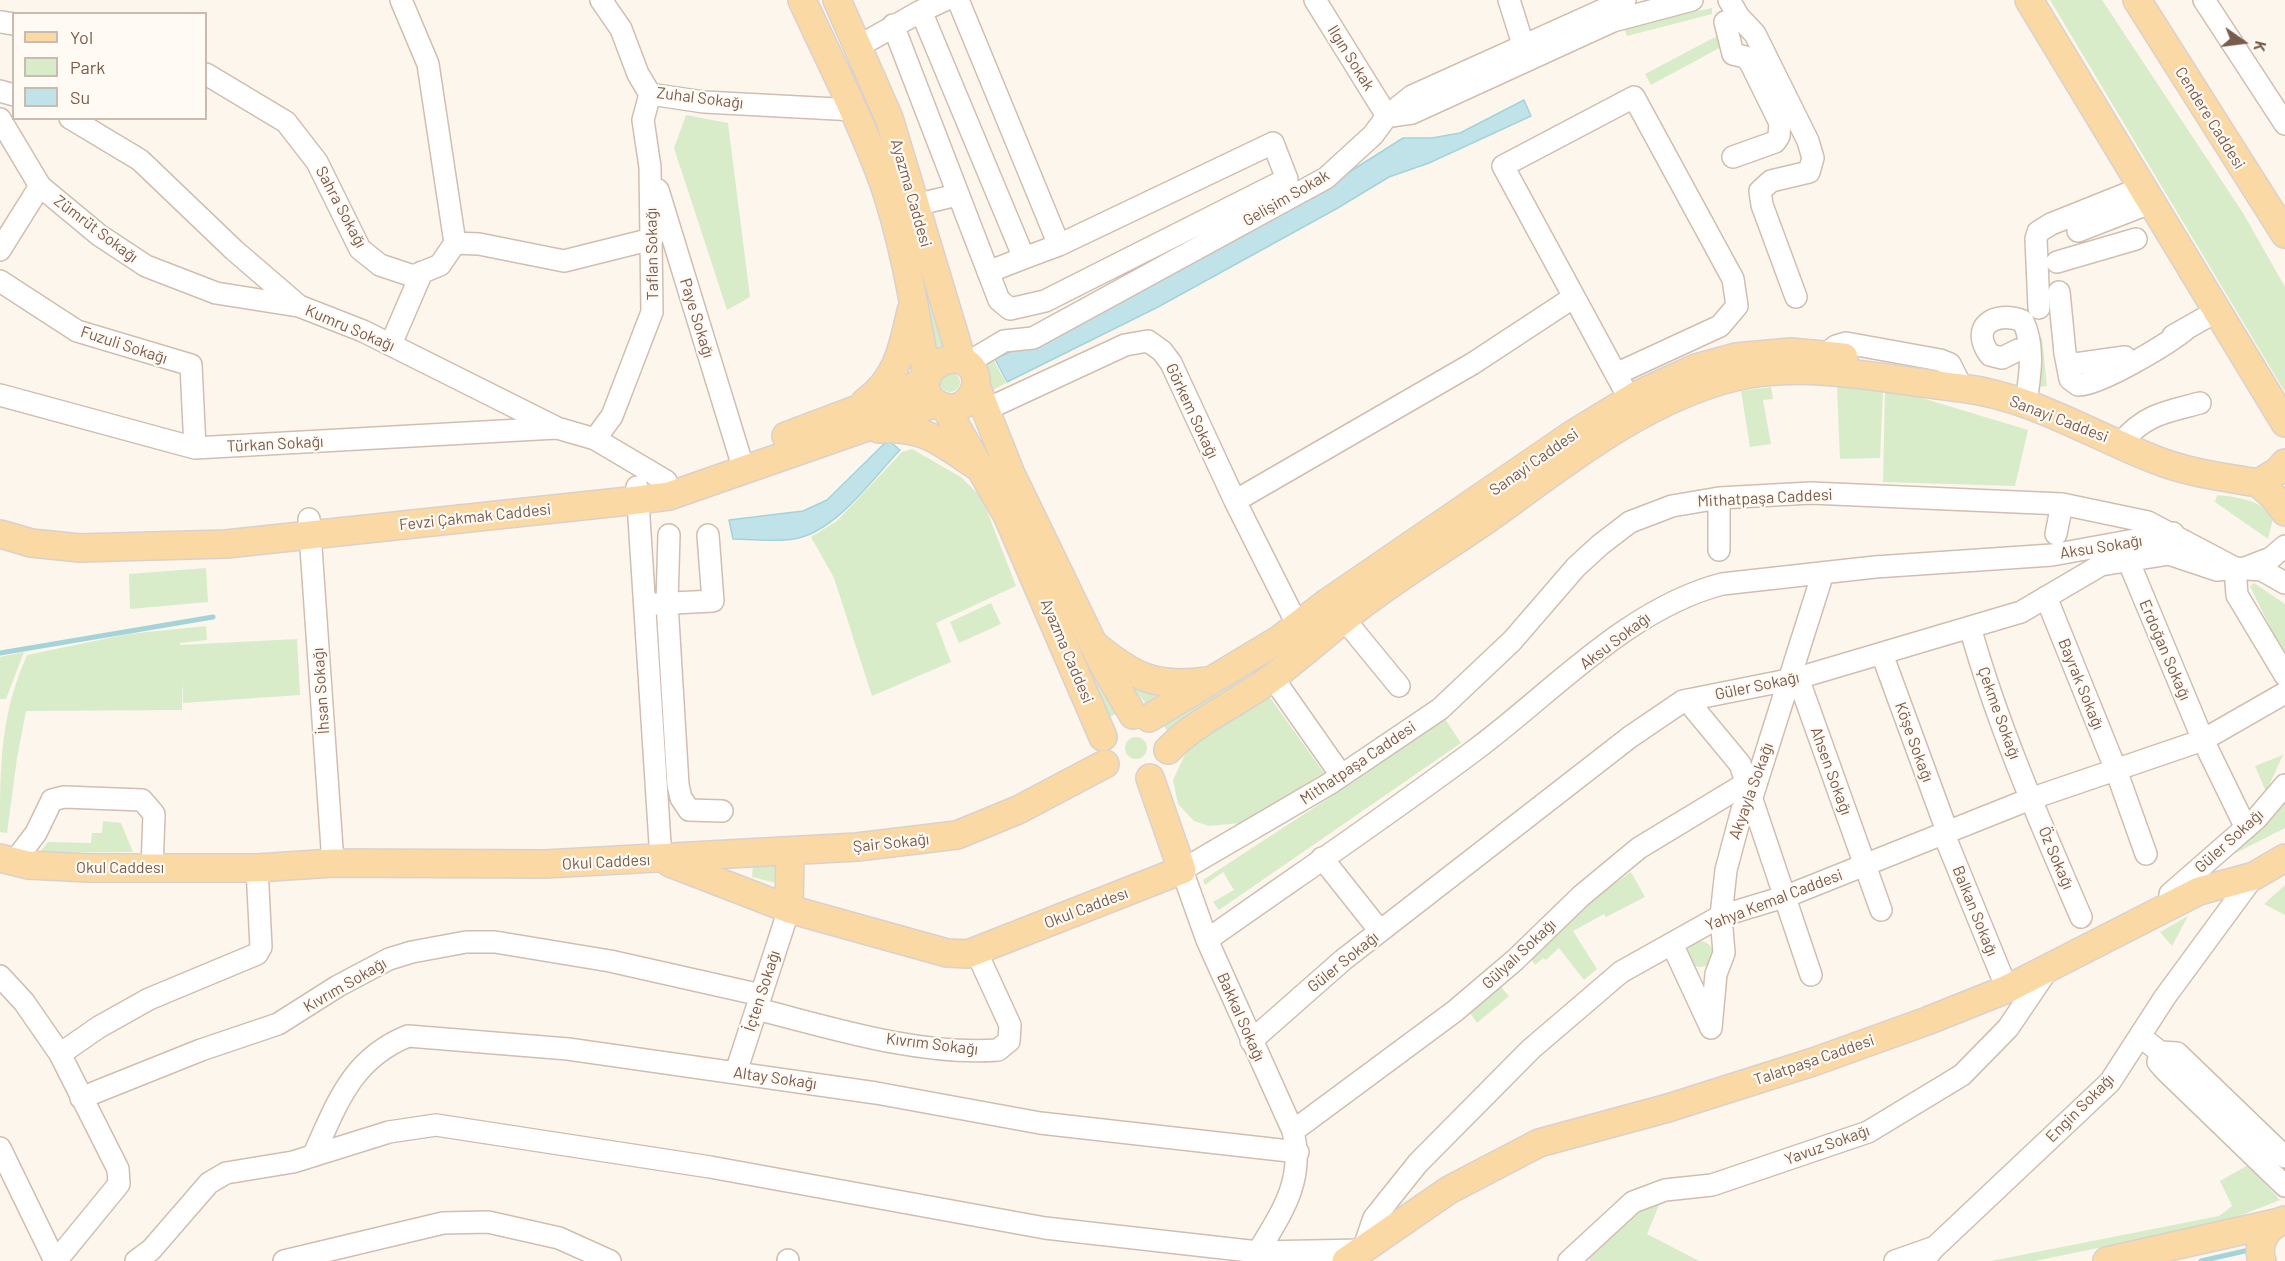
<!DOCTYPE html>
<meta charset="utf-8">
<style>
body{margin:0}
#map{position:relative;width:2285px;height:1261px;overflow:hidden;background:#fdf6ec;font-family:Barlow,sans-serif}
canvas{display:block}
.legend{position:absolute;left:12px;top:12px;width:195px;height:108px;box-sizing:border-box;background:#fffaf3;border:2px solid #cabbb1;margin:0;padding:8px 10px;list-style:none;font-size:18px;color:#7a5c4d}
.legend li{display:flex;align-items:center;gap:12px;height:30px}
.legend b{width:30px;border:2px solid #cabbb1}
.north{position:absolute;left:2213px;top:12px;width:60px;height:60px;-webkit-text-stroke:4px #fffaf3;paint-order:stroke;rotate:104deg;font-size:16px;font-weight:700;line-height:24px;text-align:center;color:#7a5c4d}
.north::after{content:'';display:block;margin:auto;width:21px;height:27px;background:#7a5c4d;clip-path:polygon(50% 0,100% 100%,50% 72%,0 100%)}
</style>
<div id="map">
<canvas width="2285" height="1261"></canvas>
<ul class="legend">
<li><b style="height:8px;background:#fbd9a5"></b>Yol</li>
<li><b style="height:16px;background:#d8ecc9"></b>Park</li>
<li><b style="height:16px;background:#bfe3e8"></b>Su</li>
</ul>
<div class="north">K</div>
</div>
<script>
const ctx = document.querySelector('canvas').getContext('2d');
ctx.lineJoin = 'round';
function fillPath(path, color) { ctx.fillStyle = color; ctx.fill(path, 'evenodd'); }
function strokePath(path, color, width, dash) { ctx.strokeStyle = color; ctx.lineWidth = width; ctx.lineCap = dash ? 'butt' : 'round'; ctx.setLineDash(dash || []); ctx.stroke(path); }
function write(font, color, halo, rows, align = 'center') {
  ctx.font = font + ' Barlow,sans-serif'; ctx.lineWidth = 4.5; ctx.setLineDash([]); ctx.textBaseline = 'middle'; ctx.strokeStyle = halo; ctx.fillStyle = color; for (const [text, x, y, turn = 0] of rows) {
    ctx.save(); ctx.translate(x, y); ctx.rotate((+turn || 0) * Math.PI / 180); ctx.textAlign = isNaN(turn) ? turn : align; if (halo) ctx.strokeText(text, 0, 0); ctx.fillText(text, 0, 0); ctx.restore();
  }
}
fillPath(new Path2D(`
 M2050 0H2102L2243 213 2285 287V392Z
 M1712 8V14L1627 36 1624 27Z
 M1717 36 1723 46 1651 85 1645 74Z
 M686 115 728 123 750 297 727 310 674 148Z
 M916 253 943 346 933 350Z
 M2033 338H2042L2047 386 2038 387Z
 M993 359 1006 383 993 390 981 366Z
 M940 382a10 10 0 1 1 20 0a10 10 0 1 1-20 0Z
 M1837 386 1883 391 1880 458 1840 459Z
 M1771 387 1773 399 1763 400 1771 444 1750 447 1741 391Z
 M1885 392 1912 395 2028 430 2015 486 1883 482Z
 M912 449 961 477 982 498 1016 586 936 623 951 662 872 696 834 578 811 537 837 521 902 452Z
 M2217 495C2237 497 2264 500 2273 519L2268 539 2215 502Z
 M206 568 208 602 130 609 129 574Z
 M2254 583 2285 604V659L2250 586Z
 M991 603 1001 624 959 643 950 622Z
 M206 626 207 640 180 643V645L297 639 300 695 183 703 182 678V710L26 711 17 758 7 833 0 832C0 768 0 715 27 655L128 634Z
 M1074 635 1118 713 1108 718Z
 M24 652 6 699H0V657Z
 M1120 672 1173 692 1147 705Z
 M1242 673 1245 680 1238 687 1168 732 1160 721Z
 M1269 696 1324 773 1241 823 1209 826 1194 821 1178 804 1173 780 1188 748Z
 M1443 716 1461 743 1219 910 1213 902 1234 890 1223 872 1205 885 1203 880 1364 775Z
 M1125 748a11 11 0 1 1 22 0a11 11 0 1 1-22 0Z
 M2283 755 2266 792 2255 766Z
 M2285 798V828L2220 861Z
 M103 821 121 823 133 852 39 853 48 842 91 843 92 833H102Z
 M776 863V883L752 877 753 865Z
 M1631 872 1645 897 1606 917 1604 914 1573 931 1597 969 1584 980 1559 948 1546 960 1543 958 1535 965 1531 959 1585 905Z
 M2285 885V915L2264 904Z
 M2188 916 2172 946 2160 932Z
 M1687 954a13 13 0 1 1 26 0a13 13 0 1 1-26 0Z
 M1501 987 1509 996 1477 1023 1470 1013Z
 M2248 1165 2280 1200 2224 1222 2035 1261H1991L2219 1216 2232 1206 2220 1181Z
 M1662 1198 1647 1234 1699 1261H1590L1585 1258 1645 1204Z`), '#d8ecc9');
const water = new Path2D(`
 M1524 100 1531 116 1429 163 1389 177 1336 209 1158 307 1007 382 995 359 1088 315 1249 230 1351 171 1403 138H1432L1460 133Z
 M888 440 900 450C872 479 836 532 794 539 775 542 753 539 733 539L729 520 803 511 827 500Z`);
fillPath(water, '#bfe3e8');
strokePath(water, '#a5d3da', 1.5);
strokePath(new Path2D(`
 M0 653 213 617
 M2201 1261 2249 1250`), '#a5d3da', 5);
const minor = new Path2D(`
 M601 0 621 29 638 74 650 94 704 102 855 110
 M958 0 1059 245
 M1315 0 1387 116
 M1509 0 1527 57
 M1729 0 1739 17 1755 34 1808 141 1813 158 1809 172 1771 181 1760 191 1762 205 1796 297
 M2204 0 2285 124
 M921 11 945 0
 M0 22 14 24
 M1725 22 1733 54 1745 57 1750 62 1780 123 1779 136 1775 142 1733 157
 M893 25 999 300 1010 309 1045 301 1287 179 1273 143 1059 245 1024 258
 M859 46 921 11 1024 258 988 272
 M206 74 286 122 317 162 360 249 380 265 413 276 440 265 455 243 428 64 401 0
 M0 91 14 95
 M1391 116 1412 113 1613 21 1692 0
 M70 118 140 160 234 250 299 306 363 331 557 428 595 439 666 481
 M0 119 40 186 99 235 146 266 216 293 298 306
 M658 190 744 470
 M915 205 957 195
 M2078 231 2150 203
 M455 243 479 244 564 261 652 239
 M0 250 40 186
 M2057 262 2136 239
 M0 281 77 331 191 365 195 448
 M2059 292 2065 353 2070 379 2078 385C2100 385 2166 345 2185 330
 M2039 308 2036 239 2038 232 2051 224 2141 188
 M2173 336 2217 311
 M391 344 422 272
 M2018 350 2002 358 1990 355C1969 327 1994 310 2023 321 2035 346 2030 376 2026 403
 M2065 353 2067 360 2075 364 2125 357
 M1825 355 1836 346 1846 343 1940 360 1950 364 1962 388
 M967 363 1004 341 1033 338 1326 178 1373 135 1387 116 1412 96 1625 0
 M1616 374 1720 326 1737 306 1733 279 1634 97 1503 166 1636 411
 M0 395 195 448 556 428
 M985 410 1125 345 1148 341 1162 351 1171 363 1235 501 1304 638
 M595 439 612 416 652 312 650 167 643 120 650 94
 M2121 443C2145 414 2166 412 2200 403
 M637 487 661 859
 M1719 498V550
 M1235 501 1472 364 1574 297
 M309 519 333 863
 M2056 534 2062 504
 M669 535 667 603 678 785 681 798 689 810 722 811
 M2128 560 2203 740 2246 828
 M2245 568 2271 558 2285 546
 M2046 597 2116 770 2146 854
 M654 604 713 601 708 535
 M1344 619 1399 686
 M1970 627C1998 727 2040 822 2081 917
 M1882 654 1947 831
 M1273 678 1341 775
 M1798 678 1881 910
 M1687 700 1740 764 1811 975
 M1943 832 2007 989
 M1322 858 1380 931
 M14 862 36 833 52 800 64 797 142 800 154 814 152 869
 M2170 894 2257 818 2285 785
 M1207 940C1296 877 1387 816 1475 750 1553 692 1627 609 1722 584L1875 567 2052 555 2173 533
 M1672 944 1711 1028
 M0 976 24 1002 60 1054
 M757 1009C832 1028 920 1056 998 1050L1009 1041 1010 1025 976 951
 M1711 1028 1716 974 1724 953 1721 916 1726 870 1742 810 1752 797 1823 573
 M2140 1036 2160 1052 2177 1053 2285 1157
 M1251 1041 1343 960 1630 737 1683 701 1798 678 2021 612 2101 565 2169 554 2217 570 2235 568 2237 595 2285 675
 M2160 1052 2158 1062 2166 1071 2285 1186
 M736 1072 789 909
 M81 1098 201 1050 278 1024 338 986 389 959 412 952 466 942H495L610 961 761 995
 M1293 1131 1455 1011 1515 960 1581 896 1639 848 1748 782
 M0 1148 55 1261
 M313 1156C337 1104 351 1059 408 1036L568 1049 876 1093 1040 1123 1298 1152
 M1363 1250 1374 1218 1418 1163 1531 1049 1621 972 1721 916 1787 896 2030 799 2203 740 2285 693
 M1258 1252C1282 1212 1305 1180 1293 1131L1207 940 1182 870 1329 784 1440 709 1512 641 1576 567 1600 545 1630 522 1672 506 1719 498 1811 493 2062 504 2148 522 2235 568 2262 570 2285 583
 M56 1261 119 1184 118 1169 60 1054 99 1027 149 999 257 954 261 947 257 868
 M136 1261 151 1250 209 1183 226 1173 293 1162 389 1132 436 1125 710 1167 1045 1228 1258 1252 1363 1250
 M284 1261 443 1223 488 1222 559 1238 610 1261
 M788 1261V1260
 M1569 1261 1633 1202 1665 1190 1712 1185 1868 1132 1962 1075 2008 1028 2048 969
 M1895 1261 1935 1247
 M1923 1261 1935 1247 2110 1082 2165 997 2254 876`);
const major = new Path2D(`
 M802 0C830 61 861 121 884 184 905 246 915 312 927 376
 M837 0 889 118 962 360C996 378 961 427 933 401 912 381 937 354 962 360
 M2029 0 2285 423
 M2137 0 2285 234
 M976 386 1011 474 1103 664 1133 715
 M865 402C897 380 903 347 911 311
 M945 407 1007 515 1103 737
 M879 429C924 426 939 441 975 465
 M786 436 908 390 927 379
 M2258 483 2274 497 2285 512
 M0 534 31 543 80 548 226 544 638 500 669 496 936 403
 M1096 646C1134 677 1156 688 1206 681
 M1149 718 1280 639 1328 602 1573 434 1637 395 1696 368 1736 357 1791 352 1844 357
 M1168 750C1198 719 1239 703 1273 677 1302 655 1330 630 1359 607 1403 573 1451 545 1496 513 1568 461 1647 398 1735 377 1807 360 1888 380 1961 388 2031 396 2091 435 2156 460 2189 473 2223 477 2258 483L2278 471 2285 463
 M0 858 28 865 88 868H257L333 863 545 864 857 847 957 835 1018 810 1105 764
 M670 863 789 909 947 953 968 954 1182 870 1150 778
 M789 909 790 852
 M1346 1261 1449 1190 1539 1143 1668 1108 1813 1062 1927 1021 2007 989 2199 891 2254 876 2285 858
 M2107 1261 2280 1222
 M2262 1261C2256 1243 2267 1225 2285 1220`);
strokePath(minor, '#d1beb0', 24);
strokePath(major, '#dad1cd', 30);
strokePath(minor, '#fff', 21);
strokePath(major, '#fbd9a5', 27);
write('16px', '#7a5c4d', '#fffaf3', [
 ["Ilgın Sokak",1351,58,58],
 ["Zuhal Sokağı",700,98,7],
 ["Cendere Caddesi",2210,118,58],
 ["Ayazma Caddesi",911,193,74],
 ["Gelişim Sokak",1286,198,-30],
 ["Sahra Sokağı",341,207,62],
 ["Zümrüt Sokağı",96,229,37],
 ["Taflan Sokağı",652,254,-91],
 ["Paye Sokağı",697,318,73],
 ["Kumru Sokağı",350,328,23],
 ["Fuzuli Sokağı",124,345,18],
 ["Görkem Sokağı",1192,411,65],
 ["Sanayi Caddesi",2059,419,21],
 ["Türkan Sokağı",275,444,-3],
 ["Sanayi Caddesi",1534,462,-35],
 ["Mithatpaşa Caddesi",1765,498,-3],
 ["Fevzi Çakmak Caddesi",475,517,-6],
 ["Aksu Sokağı",2101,547,-9],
 ["Aksu Sokağı",1615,641,-37],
 ["Erdoğan Sokağı",2165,650,67],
 ["Ayazma Caddesi",1067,651,67],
 ["Bayrak Sokağı",2081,684,68],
 ["Güler Sokağı",1757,686,-12],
 ["İhsan Sokağı",321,691,-94],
 ["Çekme Sokağı",1999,713,70],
 ["Köşe Sokağı",1914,742,70],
 ["Mithatpaşa Caddesi",1358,763,-34],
 ["Ahsen Sokağı",1831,771,70],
 ["Akyayla Sokağı",1751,791,-70],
 ["Güler Sokağı",2229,841,-42],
 ["Şair Sokağı",891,843,-6],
 ["Öz Sokağı",2056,858,67],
 ["Okul Caddesı",606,862,-3],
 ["Okul Caddesı",120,868],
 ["Yahya Kemal Caddesi",1774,900,-21],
 ["Okul Caddesı",1086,908,-21],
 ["Balkan Sokağı",1975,911,68],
 ["Gülyalı Sokağı",1519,954,-43],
 ["Güler Sokağı",1343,962,-39],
 ["Kıvrım Sokağı",345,985,-30],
 ["İçten Sokağı",762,991,-72],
 ["Bakkal Sokağı",1241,1017,66],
 ["Kıvrım Sokağı",932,1044,7],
 ["Talatpaşa Caddesi",1814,1060,-19],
 ["Altay Sokağı",775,1078,8],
 ["Engin Sokağı",2080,1108,-45],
 ["Yavuz Sokağı",1827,1145,-20]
]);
</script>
